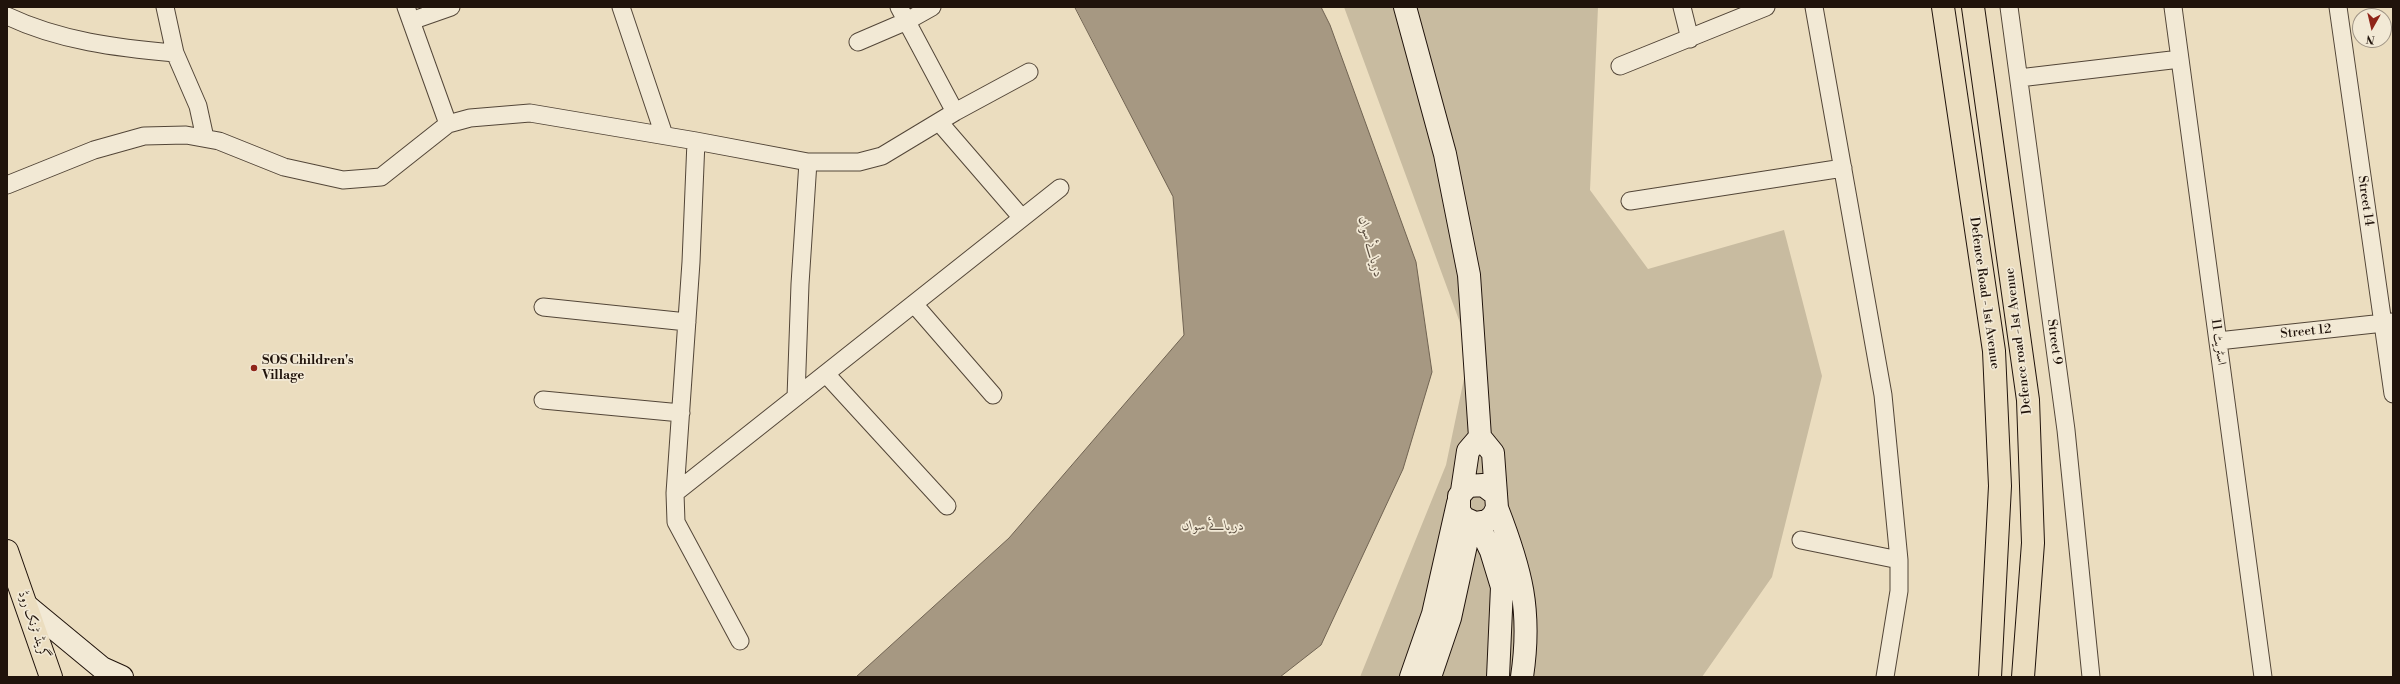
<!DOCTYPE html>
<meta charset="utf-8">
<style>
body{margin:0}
#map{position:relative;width:2400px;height:684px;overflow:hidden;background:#ebddbf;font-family:"Libre Bodoni",serif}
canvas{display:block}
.frame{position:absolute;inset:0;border:8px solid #20130b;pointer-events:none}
.north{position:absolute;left:2352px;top:8px;width:40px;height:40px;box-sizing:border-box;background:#f2e9d5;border:1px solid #9e9384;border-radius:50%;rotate:188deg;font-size:11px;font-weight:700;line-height:16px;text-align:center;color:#20130b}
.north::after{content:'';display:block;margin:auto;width:14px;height:18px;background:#8f2418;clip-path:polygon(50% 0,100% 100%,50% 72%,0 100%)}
</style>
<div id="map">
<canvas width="2400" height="684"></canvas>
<div class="frame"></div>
<div class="north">N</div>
</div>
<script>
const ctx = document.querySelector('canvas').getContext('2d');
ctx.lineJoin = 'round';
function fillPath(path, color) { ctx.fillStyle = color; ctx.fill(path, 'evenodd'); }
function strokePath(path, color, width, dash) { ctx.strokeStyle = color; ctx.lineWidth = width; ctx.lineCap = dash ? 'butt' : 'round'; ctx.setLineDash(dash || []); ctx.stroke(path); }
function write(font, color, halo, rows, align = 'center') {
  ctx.font = font + ' "Libre Bodoni",Amiri,serif'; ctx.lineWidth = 3.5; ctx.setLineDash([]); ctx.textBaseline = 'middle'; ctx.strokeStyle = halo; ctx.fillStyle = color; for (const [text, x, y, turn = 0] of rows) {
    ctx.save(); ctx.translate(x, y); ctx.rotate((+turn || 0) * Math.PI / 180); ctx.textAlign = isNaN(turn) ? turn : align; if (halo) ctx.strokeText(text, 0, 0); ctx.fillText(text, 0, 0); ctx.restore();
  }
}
fillPath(new Path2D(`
 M1344 7H1598L1590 190 1648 269 1784 230 1822 376 1772 577 1702 677H1360L1446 465 1470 350Z`), '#c8bba0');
const water = new Path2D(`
 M1075 7H1321L1330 25 1416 262 1432 372 1403 469 1321 645 1280 677H856L1009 538 1184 335 1173 197Z`);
fillPath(water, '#a69882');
strokePath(water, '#706352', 1);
const minor = new Path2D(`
 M165 7 175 53 198 106 205 138
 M406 7 448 124
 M621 7 664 135
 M899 7 955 112
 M1682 7 1690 39
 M1814 7 1883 395 1899 560V591L1885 677
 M2009 7 2066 430 2091 677
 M2173 7 2263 677
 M2338 7 2393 394
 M7 16C60 41 117 48 175 53
 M411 21 451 7
 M858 42 907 21 932 7
 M1620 66 1766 7
 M2019 78 2180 59
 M939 122 1022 218
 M696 141 691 262 675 493 676 522 740 641
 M7 185 94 150 144 136 186 135 219 141 284 167 343 180 381 177 448 124 470 118 530 113 696 141 808 162H859L882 156 955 112 1029 72
 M1630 201 1843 168
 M914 304 993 395
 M543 307 687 322
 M2218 341 2393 322
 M826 374 947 506
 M796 397 800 284 808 162
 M543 400 681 413
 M675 493 1060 188
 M1801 540 1899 560`);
const secondary = new Path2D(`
 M1405 7 1445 154 1469 275 1480 437 1493 453 1497 508 1493 516 1487 521 1475 523 1464 518 1459 511V496L1468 486 1483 485 1495 494
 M1462 491 1468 451 1480 437
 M1497 508C1521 570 1532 610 1522 677
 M1478 524 1491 551 1502 587 1498 677
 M27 606 102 668 122 677
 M1411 677 1433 614 1458 503
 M1430 677 1450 618 1471 522`);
const primary = new Path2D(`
 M1943 7 1994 351 2000 486 1990 677
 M1973 7 2028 400 2033 543 2023 677`);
const trunk = new Path2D(`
 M7 551 51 677`);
strokePath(minor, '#534638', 19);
strokePath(secondary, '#20130b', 24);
strokePath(primary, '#20130b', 24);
strokePath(trunk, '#20130b', 24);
strokePath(minor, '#f2e9d5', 17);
strokePath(secondary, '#f2e9d5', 22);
strokePath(primary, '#ebddbf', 22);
strokePath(trunk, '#ebddbf', 22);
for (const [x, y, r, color] of [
 [254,368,4,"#8f2418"]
]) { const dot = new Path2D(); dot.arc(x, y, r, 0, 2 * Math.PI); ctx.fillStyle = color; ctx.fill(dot); strokePath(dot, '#f2e9d5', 1.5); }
write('13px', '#20130b', '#f2e9d5', [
 ["Street 14",2365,201,82],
 ["Defence Road - 1st Avenue",1984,293,82],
 ["Street 12",2306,332,-6],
 ["Defence road -1st Avenue",2019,341,-97],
 ["Street 9",2054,342,82],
 ["اسٹریٹ 11",2218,342,82],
 ["گرینڈ ٹرنک روڈ",33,625,71]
]);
write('bold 13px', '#20130b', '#f2e9d5', [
 ["SOS Children's",262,361],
 ["Village",262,376]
], 'left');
write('italic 14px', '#5c4f41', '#f2e9d5', [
 ["دریائے سواں",1370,247,75],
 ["دریائے سواں",1213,527]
]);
</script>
